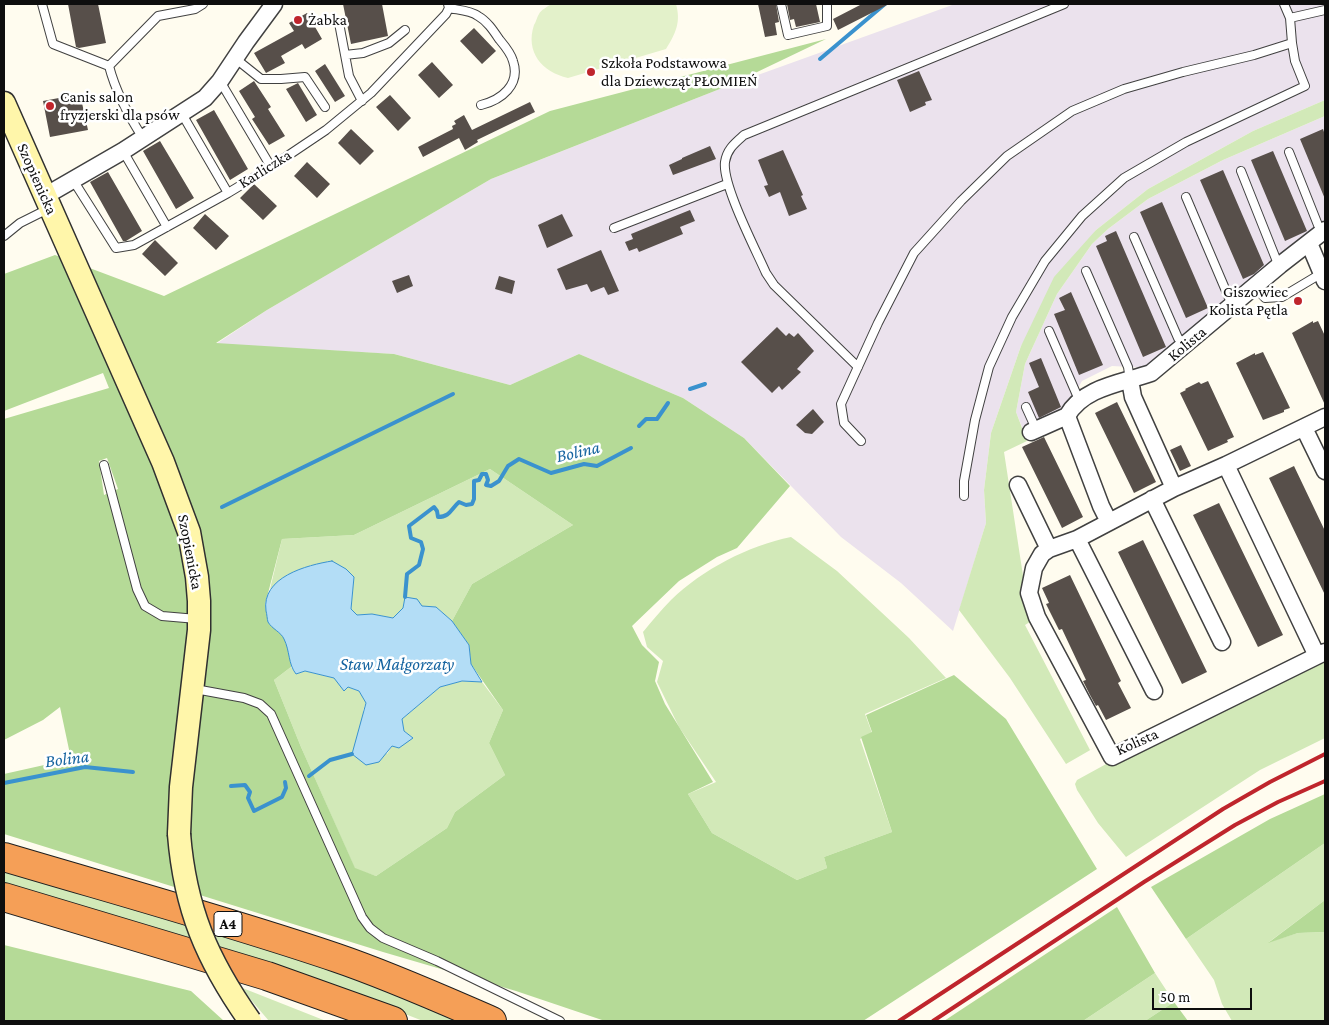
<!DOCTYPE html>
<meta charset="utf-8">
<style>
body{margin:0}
#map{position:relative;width:1329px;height:1025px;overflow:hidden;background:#fffcef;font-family:"Crimson Pro",serif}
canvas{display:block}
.frame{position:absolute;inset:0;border:5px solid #0e0e0e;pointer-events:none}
.scale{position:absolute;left:1152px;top:988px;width:100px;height:22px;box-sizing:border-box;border:2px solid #0e0e0e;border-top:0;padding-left:6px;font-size:15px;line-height:18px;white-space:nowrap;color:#0e0e0e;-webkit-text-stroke:4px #fff;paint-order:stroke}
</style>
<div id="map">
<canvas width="1329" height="1025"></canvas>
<div class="frame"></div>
<div class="scale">50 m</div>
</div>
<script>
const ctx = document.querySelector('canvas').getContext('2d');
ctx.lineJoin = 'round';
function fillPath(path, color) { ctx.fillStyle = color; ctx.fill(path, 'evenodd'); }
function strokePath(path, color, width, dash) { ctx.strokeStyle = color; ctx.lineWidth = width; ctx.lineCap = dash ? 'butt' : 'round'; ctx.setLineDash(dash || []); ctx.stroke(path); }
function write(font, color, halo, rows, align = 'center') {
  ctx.font = font + ' "Crimson Pro",serif'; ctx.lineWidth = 5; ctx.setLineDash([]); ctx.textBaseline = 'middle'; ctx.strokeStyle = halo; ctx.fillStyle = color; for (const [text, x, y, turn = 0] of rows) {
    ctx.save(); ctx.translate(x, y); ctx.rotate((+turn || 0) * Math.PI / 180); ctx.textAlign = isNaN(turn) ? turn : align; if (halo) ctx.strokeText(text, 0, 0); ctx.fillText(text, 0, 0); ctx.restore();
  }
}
fillPath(new Path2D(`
 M955 4H1325V100L1253 131 1148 189 1096 230 1021 346 991 433 984 490 986 523 953 631 901 583 841 537 744 438 683 398 579 354 510 385 394 354 216 344 267 310 491 179 730 85Z
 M1325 116V222L1150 368 1112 366 1082 381 1064 412 1024 432 1016 412 1025 364 1057 294 1092 244 1108 229 1148 199 1223 160Z`), '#ebe2ed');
fillPath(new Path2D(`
 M1325 100V116L1223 160 1148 199 1108 229 1092 244 1057 294 1025 364 1016 412 1027 441 1004 452 1026 595 1033 620 1025 625 1090 750 1099 745 1066 764 1010 678 959 610 986 523 984 490 991 433 1021 346 1054 277 1096 230 1148 189 1253 131Z
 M490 469 573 525 472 584 452 621 436 607 422 606 405 597 403 608 393 618 372 614 357 615 351 609 354 577 312 565 287 575 270 589 282 539 354 535Z
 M791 537 837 571 909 638 946 678 865 714 872 733 860 739 892 832 824 857 827 868 797 880 712 833 688 794 716 782 679 727 657 682 663 661 647 647 643 632C652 621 661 610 671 600 703 569 748 546 791 537Z
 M1325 662V738L1260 770 1126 857 1098 823 1077 790 1075 784 1077 780 1108 763 1110 765Z
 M291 667 296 674 305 671 334 678 348 687 359 691 366 702 363 711 387 754 392 746 413 738 404 731 402 719 440 687 462 681 482 682 503 710 489 743 505 775 455 812 447 828 376 876 355 869 301 747 274 680Z
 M1325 843V900L1269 942 1298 933 1325 932V1021H1232L1222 1004 1214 980 1186 939Z
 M4 865 239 933 471 1021H423L336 987 4 887Z
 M1155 973 1174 1002 1145 1021H1083Z
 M240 987 326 1021H269Z`), '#d2e9b8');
fillPath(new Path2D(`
 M826 39 730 85 491 179 267 310 216 343 394 354 510 385 579 354 683 398 744 438 790 486 737 548 717 557 679 581 632 626 642 645 659 662 655 681 665 704 713 782 688 794 712 833 797 880 827 868 824 857 892 832 861 737 872 732 866 715 954 675 1006 719 1097 869 863 1021H605L516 991 383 952 4 834V774L71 759 60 707 43 720 4 740V419L109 388 103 373 4 411V274L55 255 164 296 550 111ZM107 458 118 489 104 495 99 461ZM490 469 573 525 472 584 452 621 469 645 471 664 503 710 489 743 505 775 455 812 447 828 376 876 355 868 301 747 274 680 291 667 290 639 265 605 282 539 354 535Z
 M1325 794V843L1186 939 1151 887 1270 819Z
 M1325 900V932L1298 933 1268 943Z
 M1117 907 1155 973 1083 1021H944Z
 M4 945 191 991 224 1021H4Z
 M1174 1002 1188 1021H1145Z`), '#b5da97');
fillPath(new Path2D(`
 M551 4H676C681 22 676 33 666 49L568 78C542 72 525 52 534 25 536 22 537 17 539 14 541 10 547 7 551 4Z`), '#e3f1ca');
const water = new Path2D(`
 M332 561 346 569 354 577 351 609 357 615 372 614 393 618 403 608 405 597 417 599 422 606 436 607 452 621 469 645 471 664 482 682 462 681 440 687 402 719 404 731 413 738 399 748 392 746 379 762 366 765 352 754 366 703 359 691 348 687 344 691 334 678 305 671 296 674C288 664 290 651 284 639 281 632 272 629 268 622 267 619 267 614 266 611 261 577 307 565 332 561Z`);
fillPath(water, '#b3ddf6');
strokePath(water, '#3a92ce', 1);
strokePath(new Path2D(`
 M820 59 885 4
 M690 389 705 384
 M639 426 646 419H657L668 403
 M222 507 453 394
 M405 597 407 574 419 565 423 549 421 542 411 538 409 526 434 507 437 511 438 517C450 517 451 509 459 502L466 505 472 504 474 499V481L479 480 482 474H486L488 480 486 485 491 486 499 481 508 466 519 459 551 473 584 464 597 466 631 448
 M309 776 330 760 352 754
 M4 783 85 767 133 772
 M231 786 245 785 250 792 248 798 254 811 282 797 286 788 285 782`), '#3a92ce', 4);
fillPath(new Path2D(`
 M68 4H98L106 43 79 48 76 47Z
 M343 4H382L388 36 351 44Z
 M758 4H776L779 22 775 23 777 35 765 37Z
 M787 4H816L820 22 796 27 794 19 790 20Z
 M862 4H889L838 30 833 19Z
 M307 13 322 39 305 49 302 44 281 56 285 63 266 73 254 53 294 31 289 23Z
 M474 28 496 51 482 64 460 41Z
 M432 62 453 85 439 98 418 75Z
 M325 64 345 96 335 102 315 71Z
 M919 71 932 100 925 102 926 105 910 112 897 80Z
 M254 81 271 107 268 109 285 136 269 145 252 119 255 117 239 91Z
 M298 83 317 115 306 122 286 89Z
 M80 94 88 130 50 137 43 101Z
 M390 95 411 118 398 131 376 107Z
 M530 102 535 112 477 140 478 142 465 150 459 138 423 157 418 147 453 129 452 126 456 124 454 121 464 115 472 130Z
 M214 110 248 169 230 180 196 120Z
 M351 129 374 151 360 165 338 143Z
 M1323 129 1325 135V199L1300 139Z
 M160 141 194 198 176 209 143 151Z
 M710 146 716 159 673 175 669 165 682 159V158Z
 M783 150 803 195 801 196 807 209 789 216 780 192 769 197 764 186 768 185 758 160Z
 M1273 151 1307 231 1285 241 1251 160Z
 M307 162 330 184 317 198 294 176Z
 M1223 170 1264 265 1254 274 1243 279 1200 180Z
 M108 172 142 231 126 241H123L90 182Z
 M254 184 277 206 263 220 240 198Z
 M1162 202 1208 308 1186 318 1140 212Z
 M690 210 695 221 680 227 683 234 639 252 637 248 629 251 625 242 633 239 631 234Z
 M205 214 229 236 216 250 193 228Z
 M562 214 573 236 547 248 538 225Z
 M1116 231 1166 347 1143 357 1096 246 1107 241 1105 236Z
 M155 240 178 263 165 276 142 254Z
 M601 250 619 291 608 295 604 287 591 292 587 284 566 290 557 269Z
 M409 275 413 286 397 293 392 281Z
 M499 276 515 281 512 294 495 289Z
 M1071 292 1103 365 1079 375 1054 314 1065 310 1059 298Z
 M1313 321V323L1318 321 1325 336V405L1292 333Z
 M777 327 786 336 789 333 794 337 798 333 814 351 797 369 801 372 782 390 779 386 772 393 741 362Z
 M1263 352 1290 408 1284 410V412L1263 420 1236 363 1255 353V355Z
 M1041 358 1061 407 1039 418 1028 392 1039 387 1029 363Z
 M1208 381 1234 437 1227 440 1228 442 1208 451 1180 393 1186 390 1185 389 1199 382 1201 384Z
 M1117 402 1156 482 1134 493 1095 413Z
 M813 409 824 422 812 434 805 433 796 425Z
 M1044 437 1083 517 1062 528 1022 447Z
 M1181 445 1191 466 1180 471 1170 450Z
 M1294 466 1325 531V595L1269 478Z
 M1219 503 1283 635 1258 647 1193 515Z
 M1143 540 1207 672 1182 684 1118 552Z
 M1070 575 1121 681 1118 683 1131 708 1106 720 1098 705 1096 706 1090 695 1083 681 1086 680 1062 629 1059 630 1046 604 1049 603 1042 588Z`), '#574f4a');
const lane = new Path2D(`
 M42 4 53 44 109 66
 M781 4 788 35 827 26V4
 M449 8C458 10 470 10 478 16 487 21 493 30 499 39 504 45 511 53 513 61 521 85 501 100 481 105
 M1290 18 1325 10
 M339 23 349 76 362 101
 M345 55 363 53 389 43 405 30
 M236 59 261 79H281L305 77 325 107
 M220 81 271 167
 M182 114 228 193
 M143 138C128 115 116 93 109 66L158 16 195 9 203 4
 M123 151 167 227
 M1289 152 1318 225 1323 232
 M1241 171 1276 259 1280 265
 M73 180 116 248 134 245 228 193 271 167 326 130 371 93 446 14 449 8 448 4
 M1186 197 1229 298 1234 304
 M614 228 727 184
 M4 236 20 223 48 209
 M1134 237 1178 338 1185 346
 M1086 271 1128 367 1130 380
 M1255 287 1265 298 1282 297 1322 273
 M1049 331 1076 393 1080 400
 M858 367 774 285 766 273C756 250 722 185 725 162 727 149 735 143 744 135L1064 4
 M1026 407 1036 429
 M861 441 844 423 841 404 878 323 914 253 961 201 1007 156 1072 111 1124 89 1183 72 1254 55 1292 43 1290 18 1284 4
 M104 465 137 589 145 606 162 616 197 619
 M964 496V481L975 420 989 367 1012 317 1045 261 1082 216 1124 178 1186 142 1305 86 1295 61 1292 43
 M195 689 244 698 260 704 271 714 362 917 370 928 383 938 437 961 560 1021`);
const street = new Path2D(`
 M45 196 123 151 205 98 220 81 246 42 274 4
 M1309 243 1325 281
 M1130 380 1133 397 1174 488
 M1325 417 1226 465 1174 488 1077 539 1049 549 1042 554 1034 568 1029 593 1037 617 1112 757 1325 652
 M1304 428 1325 471
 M1031 432 1067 416
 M1226 465 1317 656
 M1018 485 1049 549
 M1152 499 1222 642
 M1109 522 1101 506 1067 416C1083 387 1123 383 1151 373L1280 265 1325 230
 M1077 539 1154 691`);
const secondary = new Path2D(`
 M4 103 163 462 189 532 197 577 199 601V630L181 787 179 834`);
const highway = new Path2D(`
 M4 857C115 890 228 921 337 958 390 976 441 999 492 1021
 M4 897 267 976 393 1021`);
strokePath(lane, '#414141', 10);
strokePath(street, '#414141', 19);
strokePath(secondary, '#303030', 25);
strokePath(highway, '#1f1f1f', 30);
strokePath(lane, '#fff', 8);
strokePath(street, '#fff', 16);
strokePath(secondary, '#fff6aa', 22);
strokePath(highway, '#f59f57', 28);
strokePath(new Path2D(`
 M899 1021 1223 809 1270 782 1325 754
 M933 1021 1144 882 1235 825 1278 802 1325 781`), '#bf252c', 4);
const secondaryBridge = new Path2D(`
 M179 834C185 909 207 960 250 1021`);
strokePath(secondaryBridge, '#303030', 25, []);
strokePath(secondaryBridge, '#fff6aa', 22);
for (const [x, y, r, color] of [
 [298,20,5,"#bf252c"],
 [591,72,5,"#bf252c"],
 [50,106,5,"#bf252c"],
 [1298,301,5,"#bf252c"]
]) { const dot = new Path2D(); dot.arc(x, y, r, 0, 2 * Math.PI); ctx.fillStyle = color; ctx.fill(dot); strokePath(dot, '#fff', 2); }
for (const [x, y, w] of [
 [228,924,28]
]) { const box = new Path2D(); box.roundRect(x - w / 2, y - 12.5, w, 25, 4); ctx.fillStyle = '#fff'; ctx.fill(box); strokePath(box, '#0e0e0e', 1); }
write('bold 15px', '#0e0e0e', null, [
 ["A4",228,924]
]);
write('16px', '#0e0e0e', '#fff', [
 ["Żabka",308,20],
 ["Szkoła Podstawowa",601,63],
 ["dla Dziewcząt PŁOMIEŃ",601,81],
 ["Canis salon",60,97],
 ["fryzjerski dla psów",60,115],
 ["Giszowiec",1288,292,"right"],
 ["Kolista Pętla",1288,310,"right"]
], 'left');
write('16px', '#0e0e0e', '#fff', [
 ["Karliczka",265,169,-32],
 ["Szopienicka",37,179,66],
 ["Kolista",1187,344,-40],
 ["Szopienicka",190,552,79],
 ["Kolista",1137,742,-24]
]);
write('italic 18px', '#1664a0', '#fff', [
 ["Bolina",578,452,-13],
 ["Staw Małgorzaty",397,664],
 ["Bolina",67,759,-7]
]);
</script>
